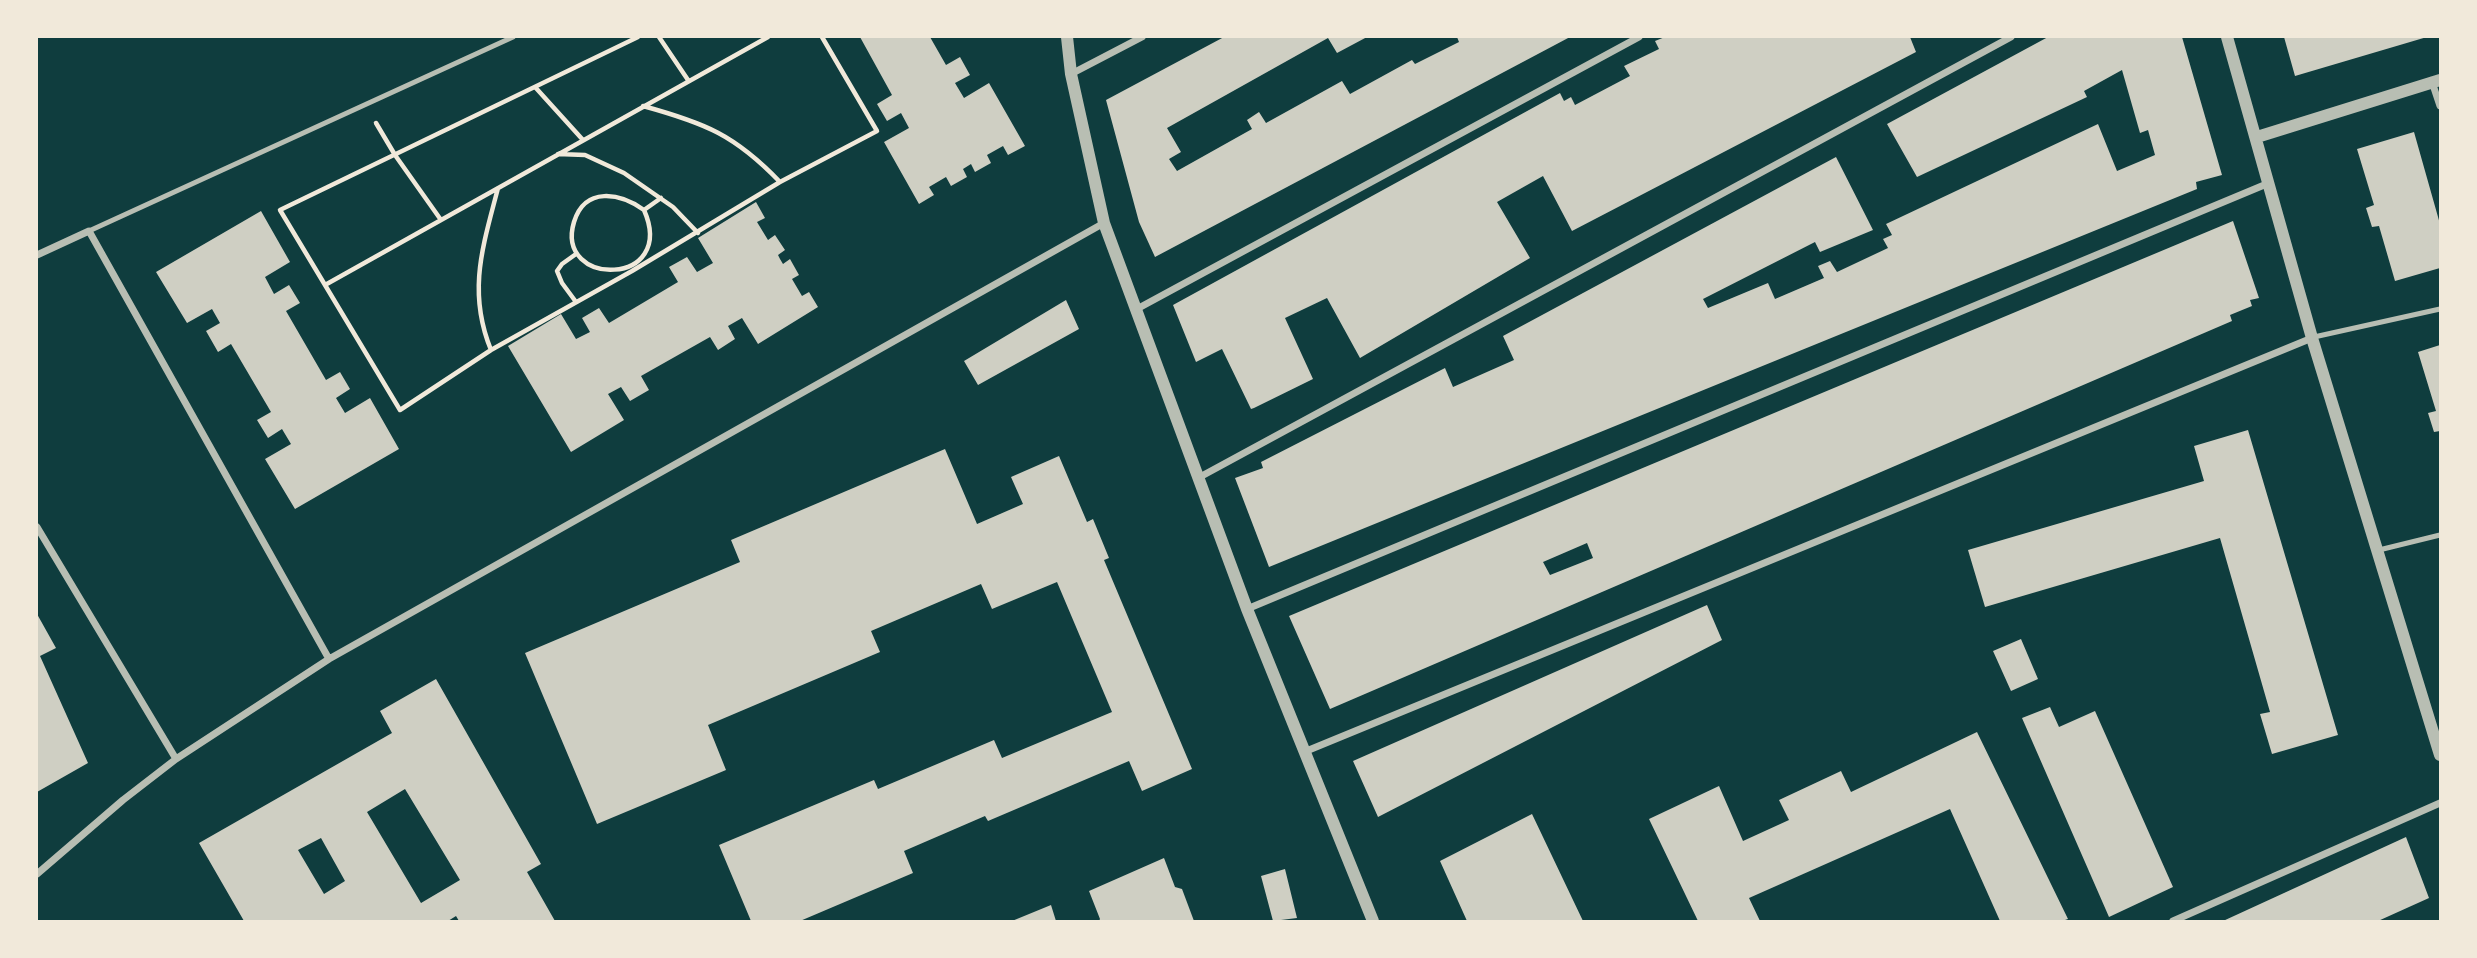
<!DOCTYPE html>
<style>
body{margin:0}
#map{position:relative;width:2477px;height:958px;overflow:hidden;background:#0f3d3e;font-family:"PT Sans Narrow",sans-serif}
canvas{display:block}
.frame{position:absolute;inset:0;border:38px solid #f1e9da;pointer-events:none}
</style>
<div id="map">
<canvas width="2477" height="958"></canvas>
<div class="frame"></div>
</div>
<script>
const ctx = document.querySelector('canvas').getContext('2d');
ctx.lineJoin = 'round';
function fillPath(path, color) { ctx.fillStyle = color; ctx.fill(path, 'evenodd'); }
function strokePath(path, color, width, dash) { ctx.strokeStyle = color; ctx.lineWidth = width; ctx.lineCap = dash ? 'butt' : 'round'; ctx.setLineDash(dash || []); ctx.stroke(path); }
fillPath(new Path2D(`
 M860 37H930L946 65 960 57 970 75 955 83 964 98 989 83 1025 146 1008 155 1003 146 987 155 991 163 975 172 971 164 963 169 967 177 951 186 946 177 929 187 934 195 919 204 884 142 909 128 901 113 887 121 877 104 892 95Z
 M1224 37H1367L1337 53 1328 38 1167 128 1181 152 1169 159 1177 171 1252 129 1247 120 1259 112 1266 123 1342 81 1350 94 1412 60 1415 64 1459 42 1457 37H1570L1155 257 1139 222 1106 100Z
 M1665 37H1910L1916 52 1572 231 1543 176 1497 202 1530 258 1360 358 1327 298 1285 318 1313 379 1254 408 1251 409 1222 349 1196 362 1173 305 1560 93 1564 101 1571 97 1575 105 1630 76 1624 66 1659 49 1655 41Z
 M2048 37H2182L2222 175 2196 182 2197 189 1269 567 1235 478 1263 468 1261 462 1445 368 1453 387 1514 360 1503 336 1836 157 1873 230 1820 252 1815 242 1703 299 1708 308 1768 283 1775 299 1824 278 1818 266 1830 261 1837 272 1888 248 1883 239 1892 235 1886 224 2098 124 2117 171 2155 155 2148 130 2140 133 2122 70 2084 91 2087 97 1917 177 1887 124Z
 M2284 37H2427L2295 76Z
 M2414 132 2440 224V268L2395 281 2379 226 2372 227 2366 208 2374 205 2357 149Z
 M756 202 765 218 757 222 768 240 775 235 785 250 778 255 780 259 783 264 790 259 799 275 792 279 802 296 809 292 818 307 758 344 742 318 728 326 735 339 718 350 710 337 641 376 649 390 630 401 621 387 608 394 624 420 571 452 508 346 561 314 576 339 590 332 582 318 599 308 609 323 678 282 669 267 687 257 697 272 713 263 698 238Z
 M261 211 290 262 265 277 274 294 289 285 300 303 286 311 326 380 340 372 350 389 336 398 345 413 370 398 399 449 295 509 265 459 291 444 282 429 268 438 257 420 271 412 231 344 218 352 206 331 220 323 212 309 187 323 156 272Z
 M2233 221 2259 298 2250 300 2252 306 2230 315 2232 321 1330 709 1289 616ZM1587 543 1593 558 1550 575 1543 562Z
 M1066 300 1079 329 978 385 964 361Z
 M2440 345V431L2434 432 2428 413 2436 411 2418 352Z
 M2248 430 2338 735 2272 754 2260 714 2270 712 2220 538 1985 607 1968 550 2204 481 2194 446Z
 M945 449 977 524 1023 504 1011 477 1059 456 1087 522 1093 519 1109 558 1104 560 1192 769 1142 791 1129 761 988 821 985 816 904 851 913 873 800 921H751L719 845 874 780 878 789 994 740 1002 758 1112 712 1057 582 992 609 981 584 871 631 880 652 708 725 726 770 597 824 525 653 740 562 731 540Z
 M1707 605 1722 640 1378 817 1353 761Z
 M37 614 56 648 40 656 88 763 37 792Z
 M2021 639 2038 679 2011 691 1993 651Z
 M436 679 541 864 527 872 555 921H459L456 916 448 921H244L199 843 392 733 380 711ZM405 789 460 880 421 903 367 812ZM321 838 345 881 324 894 298 850Z
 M2050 707 2059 727 2095 711 2173 887 2109 917 2022 718Z
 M1977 732 2068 919 2062 921H2000L1950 809 1749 898 1760 921H1698L1649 819 1719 786 1743 841 1789 820 1779 800 1841 771 1851 792Z
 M1532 814 1583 921H1467L1440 861Z
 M2406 837 2429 898 2378 921H2223Z
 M1164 858 1175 887 1182 889 1194 921H1099L1100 919 1089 891Z
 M1285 869 1297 918 1273 921 1261 876Z
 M1051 905 1056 921H1012Z`), '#cfcfc3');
strokePath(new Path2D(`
 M638 37 280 210 400 410 491 350 632 271 780 182 877 131 822 37
 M659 37 688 80
 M535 87 583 140
 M643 106C705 123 735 135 780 182
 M376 123 395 155 441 220
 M558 154 585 155 624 173 673 207 698 233
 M644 210C678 287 554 288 574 222 585 186 620 193 644 210L661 198
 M325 285 768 37
 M576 302 562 283 557 271 562 264 576 254
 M491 350C467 291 483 246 498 188`), '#f1e9da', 4.5);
strokePath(new Path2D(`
 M89 231 513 37
 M2314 337 2440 309
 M2379 550 2440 535`), '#b8beb3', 5);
strokePath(new Path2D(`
 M1071 74 1142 37
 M2432 82 2440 106
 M37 255 89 231 329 659
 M1135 310 1639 37
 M1198 478 2011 37
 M37 527 176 759
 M1247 609 2269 183
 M1304 752 2312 338
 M37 874 123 800 176 759 329 659 1104 223
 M2173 921 2440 803`), '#b8beb3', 7);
strokePath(new Path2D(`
 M1067 37 1071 74 1104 223 1247 609 1373 921
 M2227 37 2312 338 2440 755
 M2257 137 2440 80`), '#b8beb3', 12);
</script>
